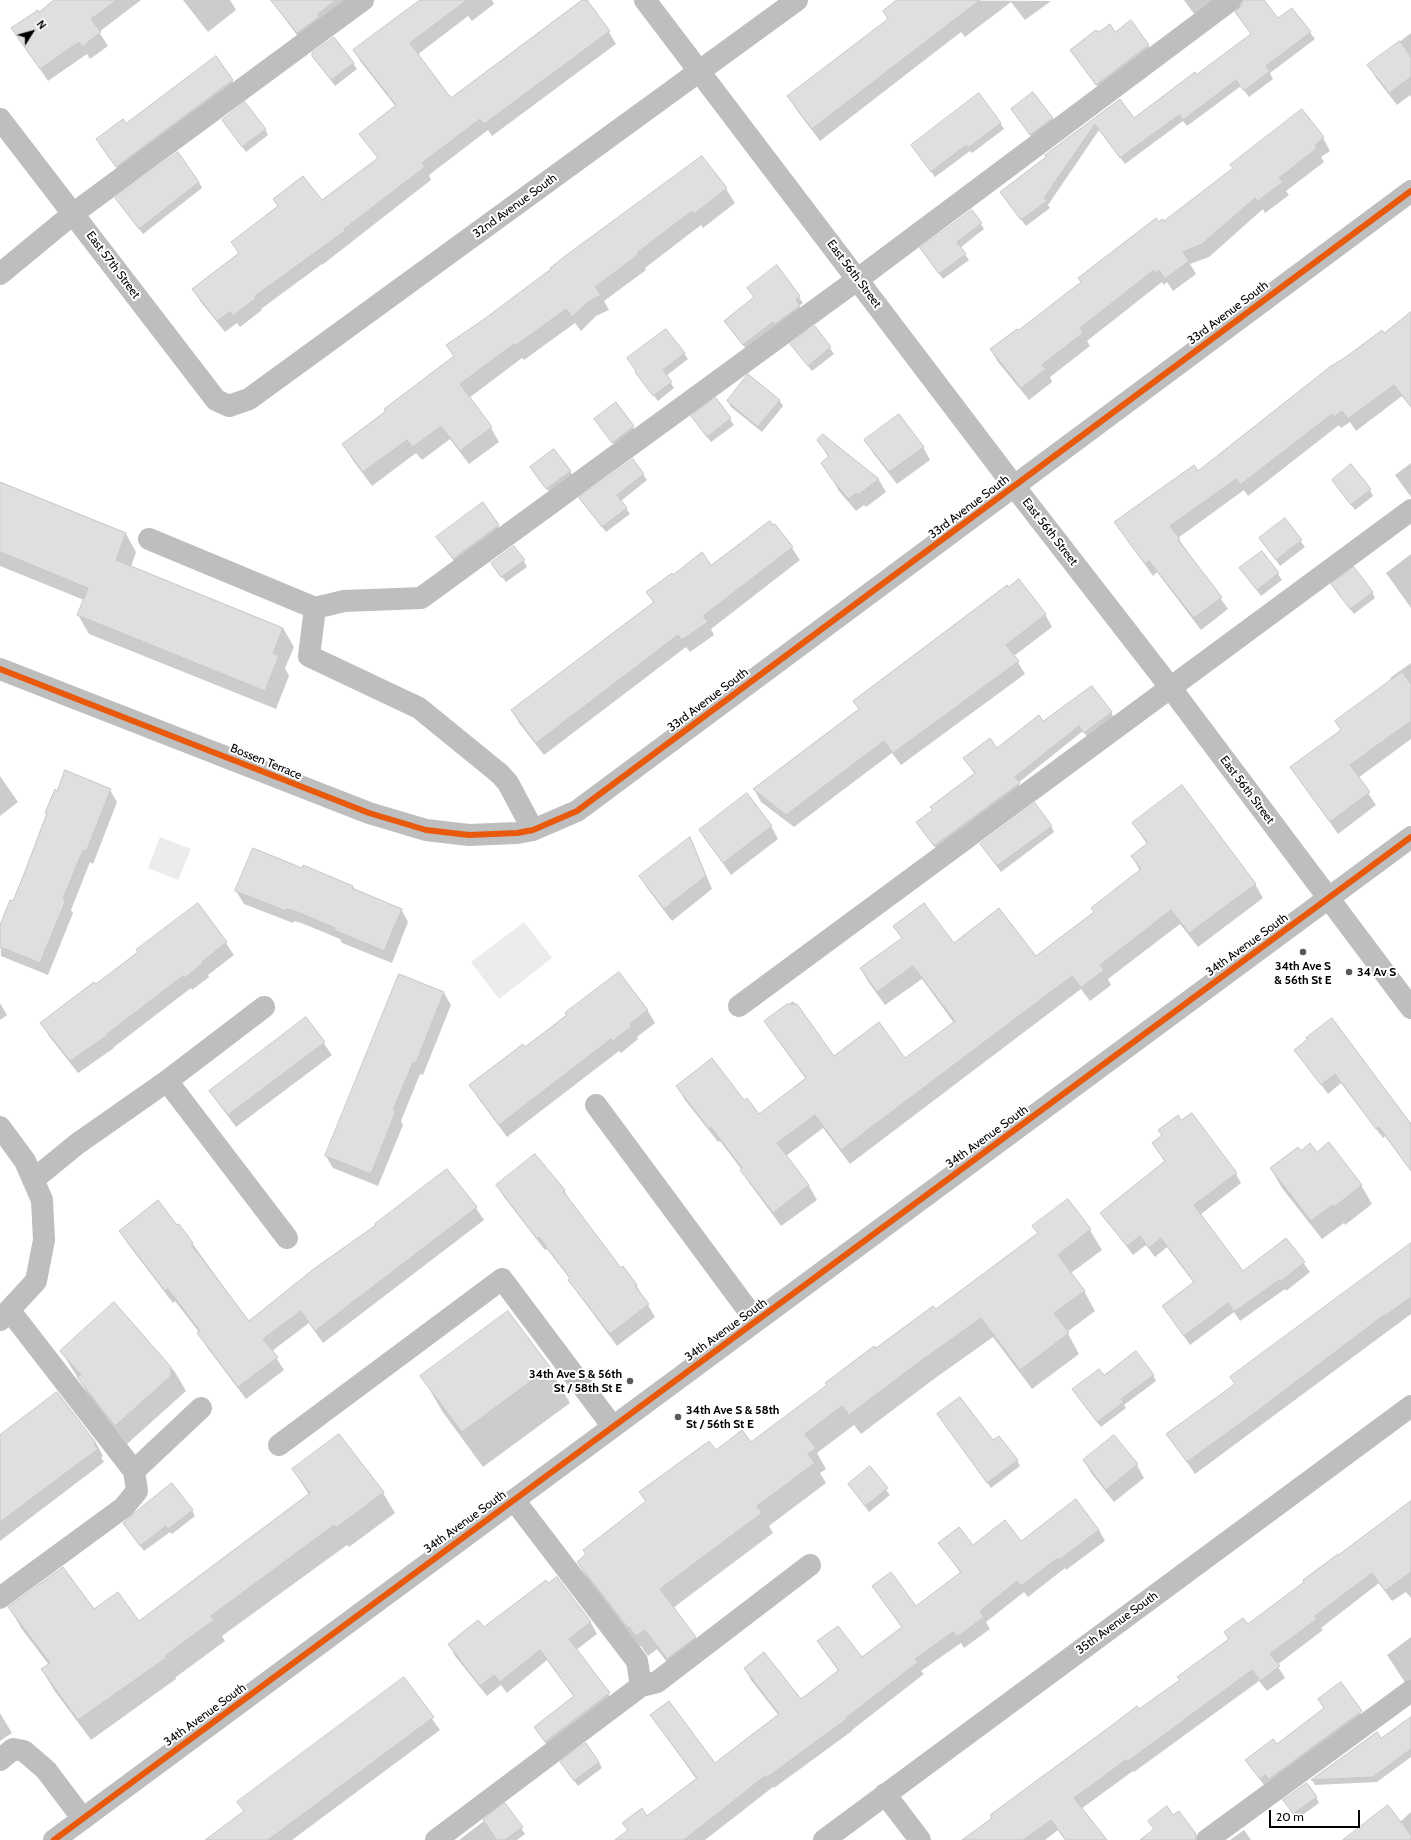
<!DOCTYPE html>
<style>
body{margin:0}
#map{position:relative;width:1411px;height:1840px;overflow:hidden;background:#fff;font-family:Cabin,sans-serif}
canvas{display:block}
.north{position:absolute;left:12px;top:12px;width:40px;height:40px;-webkit-text-stroke:3px #fff;paint-order:stroke;rotate:53deg;font-size:11px;font-weight:700;line-height:16px;text-align:center;color:#000}
.north::after{content:'';display:block;margin:auto;width:14px;height:18px;background:#000;clip-path:polygon(50% 0,100% 100%,50% 72%,0 100%)}
.scale{position:absolute;left:1269px;top:1810px;width:91px;height:18px;box-sizing:border-box;border:2px solid #000;border-top:0;padding-left:5px;font-size:12px;line-height:14px;white-space:nowrap;color:#000;-webkit-text-stroke:3px #fff;paint-order:stroke}
</style>
<div id="map">
<canvas width="1411" height="1840"></canvas>
<div class="north">N</div>
<div class="scale">20 m</div>
</div>
<script>
const ctx = document.querySelector('canvas').getContext('2d');
ctx.lineJoin = 'round';
function fillPath(path, color) { ctx.fillStyle = color; ctx.fill(path, 'evenodd'); }
function strokePath(path, color, width, dash) { ctx.strokeStyle = color; ctx.lineWidth = width; ctx.lineCap = dash ? 'butt' : 'round'; ctx.setLineDash(dash || []); ctx.stroke(path); }
function write(font, color, halo, rows, align = 'center') {
  ctx.font = font + ' Cabin,sans-serif'; ctx.lineWidth = 4; ctx.setLineDash([]); ctx.textBaseline = 'middle'; ctx.strokeStyle = halo; ctx.fillStyle = color; for (const [text, x, y, turn = 0] of rows) {
    ctx.save(); ctx.translate(x, y); ctx.rotate((+turn || 0) * Math.PI / 180); ctx.textAlign = isNaN(turn) ? turn : align; if (halo) ctx.strokeText(text, 0, 0); ctx.fillText(text, 0, 0); ctx.restore();
  }
}
fillPath(new Path2D(`
 M160 837 191 849 178 880 148 868Z
 M524 922 552 958 499 999 471 962Z`), '#ececec');
fillPath(new Path2D(`
 M56 0H141L99 32 108 46 90 59 87 54 48 81 13 29 39 13Z
 M183 0H230L236 10 208 32Z
 M277 0H355L303 43 280 12 274 2Z
 M423 0H492L494 4 472 21 468 16 417 55 451 99 584 0 609 32 616 44 492 136 488 130 429 175 431 180 322 265V264L261 309 262 310 240 327 237 323 225 332 200 301 194 289 239 254 232 242 322 202 378 159 361 134 396 107 361 62 354 51Z
 M898 0 1051 1 1025 20 1011 2 965 37 961 32 820 141 796 109 789 97 889 20Z
 M1184 0H1221L1197 18Z
 M1244 0H1263L1278 20 1292 9 1315 39 1270 73 1273 79 1249 97 1241 86 1187 126 1183 121 1125 164 1099 130 1048 205 1050 208 1026 226 1001 193 1120 100 1134 119 1196 76 1252 34 1236 13 1243 6Z
 M1411 33V97L1410 95 1397 105 1376 78 1369 65Z
 M1098 34 1148 45 1152 51 1100 90 1075 56Z
 M313 56 353 63 357 69 335 86Z
 M215 58 236 86 120 172 100 145Z
 M1016 115 1052 118 1055 124 1034 140Z
 M223 120 265 129 268 135 246 152Z
 M1000 123 1004 129 972 153 970 151 935 177 912 145Z
 M1323 138 1330 151 1321 157 1324 162 1286 191 1289 195 1265 213 1263 209 1209 257 1190 264 1196 274 1173 291 1167 282 1164 285 1162 282 1087 341 1090 346 1050 377 1052 382 1029 400 998 362 991 350 1019 332 1159 223H1163Z
 M702 157 726 189 735 203 703 228 701 225 645 268 646 270 604 301 609 310 596 316 581 331 575 323 524 360 522 358 469 398 491 428 499 442 469 464 450 439 422 460 416 453 372 486 352 459 344 444 454 357 447 346 483 321Z
 M199 182 202 188 143 234 116 198Z
 M981 224 984 229 960 248 969 260 943 279 925 254Z
 M777 267 803 303 799 306 803 312 747 350 729 327 755 298 752 294Z
 M1411 313V407L1402 396 1356 431 1350 422 1341 428 1339 425 1248 496 1244 490 1178 538 1228 609 1201 630 1157 572 1153 576 1115 522 1198 472Z
 M815 327 834 354 812 371 795 350Z
 M684 353 688 359 666 376 674 388 658 401 636 372Z
 M716 399 734 425 711 442 696 422Z
 M779 400 783 406 762 432 731 407 728 401Z
 M616 403 637 433 617 448 599 425Z
 M823 435 879 480 886 492 866 507 864 505 856 511 839 491 830 475 829 458 818 440Z
 M866 440 923 447 930 460 897 484 873 453Z
 M633 460 647 480 621 501 630 514 606 532 584 504Z
 M1411 463V497L1395 475Z
 M570 471 574 477 551 494 535 473Z
 M1333 481 1370 490 1373 496 1355 510Z
 M0 483 126 534 136 552 131 567 283 628 294 647 285 668 289 676 276 709 89 634 78 615 84 600 0 566Z
 M483 504 502 532 457 565 437 537Z
 M1284 520 1305 547 1280 566 1260 538Z
 M775 525 792 548 800 560 711 629 714 635 690 652 686 647 544 755 519 723 512 710 654 604 648 593 673 576 711 566Z
 M1411 554V608L1386 573Z
 M524 561 527 567 506 582 495 569Z
 M1240 568 1278 574 1282 580 1261 596Z
 M1336 591 1372 592 1375 598 1354 614Z
 M1045 614 1052 627 1014 656 1025 674 901 765 892 753 794 827 761 802 754 789 859 710 854 701Z
 M1411 663V739L1358 778 1376 805 1338 834 1292 768 1342 731 1392 680 1390 678Z
 M1111 712 1114 718 1088 738 1083 731 1018 783 1022 790 939 852 921 829 934 811 975 774 965 759 997 749 1043 723Z
 M0 776 18 802 0 816Z
 M110 790 117 802 93 864 90 862 71 910 73 913 48 975 1 956 0 928 13 902 48 815 47 813 57 792Z
 M1133 823 1255 884 1263 898 1198 947 1180 924 1108 979 1111 985 1090 1001 1081 989 850 1164 823 1128 786 1156 809 1186 817 1200 781 1226 750 1184 742 1170 720 1141 718 1142 685 1100 677 1086 744 1102 758 1115 806 1079 774 1035 766 1021 793 1001 834 1057 905 1059 954 1023 922 979 885 1005 869 983 861 969 902 939 895 927 953 945 1036 958 1095 913 1140 871 1132 856 1147 844Z
 M771 826 778 839 731 875 700 830Z
 M1051 826 1054 832 1001 872 985 850Z
 M689 839 696 851 712 889 672 921 647 888 640 876Z
 M304 866 353 886 355 891 401 909 408 922 392 963 342 943 340 939 304 924 294 921 293 923 244 904 236 891 302 870Z
 M198 905 226 943 234 955 208 975 209 977 192 990 191 988 114 1047V1048L78 1073 49 1036 42 1023 96 985Z
 M619 973 648 1011 655 1023 637 1037 638 1039 621 1053 619 1051 507 1137 478 1098 471 1086 525 1048Z
 M399 975 444 993 451 1005 423 1075 420 1074 401 1121 403 1125 378 1186 333 1168 326 1156Z
 M0 1003 7 1015 0 1020Z
 M306 1018 332 1055 236 1127 218 1103 211 1091Z
 M1309 1040 1409 1123 1411 1122V1171L1385 1136 1383 1138 1341 1083 1328 1094 1296 1050Z
 M1181 1122 1236 1174 1241 1183 1200 1215 1242 1272 1286 1239 1310 1272 1286 1291 1285 1289 1240 1321 1234 1312 1190 1345 1163 1306 1194 1283 1167 1247 1155 1257 1146 1245 1133 1255 1102 1213 1165 1162 1153 1143 1162 1136 1159 1130Z
 M1301 1152 1317 1153 1361 1185 1372 1204 1345 1225 1344 1223 1322 1239 1282 1188 1271 1169Z
 M535 1156 564 1190 571 1203 621 1269 636 1285 655 1317 617 1346 577 1292 570 1279 547 1249 545 1250 504 1197 497 1185Z
 M447 1171 476 1208 484 1220 323 1343 309 1323 272 1351 284 1370 246 1399 206 1346 199 1332 175 1301 173 1303 128 1244 120 1231 177 1227 179 1225 249 1322Z
 M1068 1200 1090 1230 1102 1250 1071 1273 1084 1291 1095 1311 1067 1332 1079 1354 1032 1389 993 1337 934 1379 861 1434 854 1425 817 1453 826 1469 820 1473 826 1483 769 1526 773 1533 673 1608 695 1637 706 1657 679 1678 657 1649 648 1656 641 1646 640 1647 589 1582 578 1562 646 1502 640 1492 716 1452 751 1444 875 1349 935 1310 1038 1234 1034 1226Z
 M1411 1250V1314L1195 1474 1168 1435 1235 1385 1231 1377Z
 M114 1304 175 1372 186 1391 127 1444 90 1397 61 1351Z
 M508 1312 549 1368 570 1403 483 1467 442 1411 422 1376Z
 M1153 1375 1156 1381 1124 1405 1126 1408 1101 1427 1077 1396Z
 M0 1436 96 1443 103 1456 101 1457 104 1462 0 1541Z
 M1114 1436 1137 1465 1144 1478 1114 1502 1091 1473 1084 1460Z
 M992 1441 1017 1460 1020 1466 991 1488 970 1459Z
 M870 1468 890 1495 869 1512 849 1484Z
 M293 1469 383 1493 395 1513 349 1547 347 1545 222 1636 225 1641 176 1677V1679L91 1740 54 1690 42 1670 49 1665 21 1628 10 1608 94 1611 139 1623 309 1495Z
 M1411 1501V1598L1406 1592 1392 1601 1379 1583 1321 1628 1323 1630 1277 1665 1285 1678 1267 1691 1259 1681 1134 1772 1133 1771 1081 1809 1106 1840H1065L1058 1830 1045 1840H991L1139 1710 1181 1680 1229 1640 1225 1633 1248 1626Z
 M192 1510 195 1516 172 1534 170 1532 144 1551 128 1529Z
 M1099 1530 1105 1541 1066 1570 1065 1568 1028 1597 1024 1592 986 1622 990 1629 964 1648 961 1643 921 1671 924 1674 852 1730V1731L774 1788 773 1787 705 1840H627L630 1834 624 1823 647 1817 697 1780 651 1715 715 1764 779 1716 751 1680 745 1669 800 1700 839 1672 818 1642 861 1659 902 1628 873 1586 915 1607 961 1574 940 1543 973 1547 1021 1542Z
 M557 1578 591 1623 597 1634 576 1650 616 1705 552 1753 535 1727 574 1697 547 1660 507 1693 501 1685 487 1696 455 1656 449 1645 483 1628Z
 M1411 1637V1680L1406 1684 1387 1655Z
 M404 1679 440 1730 292 1840H207L244 1812 238 1802Z
 M1340 1684 1364 1718 1273 1785 1270 1780 1264 1785 1246 1760 1277 1745 1325 1709Z
 M0 1713 12 1733 0 1741Z
 M1411 1734V1757L1377 1782 1315 1785 1312 1780 1381 1739Z
 M599 1762 602 1768 578 1786 565 1769Z
 M1316 1797 1319 1803 1297 1819 1288 1806Z
 M505 1805 525 1834 517 1840H459Z
 M1411 1812V1840H1361L1400 1822Z
 M1244 1830 1251 1840H1230Z`), '#0003');
const building = new Path2D(`
 M54 0H117L91 19 101 32 82 47 79 42 40 69 11 28 38 10 39 12Z
 M271 0H336L318 14 319 17 297 33Z
 M420 0H467L410 43 451 98 582 0H587L610 31 484 124 480 119 422 163 425 167 344 229 345 231 255 296 256 298 233 316 230 312 217 321 192 289 239 253 231 242 278 206 273 199 303 176 322 200 378 158 359 134 396 105 353 50Z
 M897 0H980L812 129 787 96 888 19 883 11Z
 M1243 0H1264L1278 18 1292 8 1311 32 1266 66 1270 71 1244 91 1236 80 1183 120 1179 115 1120 158 1095 124 1044 198 1047 201 1021 220 1000 192 1046 157 1045 155 1120 99 1134 118 1195 72 1196 75 1251 34 1235 12 1242 5Z
 M1131 20 1149 45 1096 85 1070 50 1096 30 1099 32 1110 24 1115 32Z
 M334 37 354 63 331 80 312 56V53Z
 M1400 41 1411 57V77L1389 93 1367 65Z
 M216 56 233 80 116 167 96 139 123 119 126 123Z
 M1033 92 1053 118 1030 135 1011 109Z
 M979 93 1001 123 968 148 966 145 931 172 911 145Z
 M245 102 266 129 242 147 222 120Z
 M1302 109 1324 137 1315 145 1317 148 1279 178 1283 182 1258 201 1255 198 1202 244 1183 252 1189 261 1165 279 1159 270 1156 273 1154 270 1080 328 1083 333 1042 365 1046 369 1021 388 990 349 1017 329 1019 330 1081 282 1078 278 1156 218 1159 222 1162 219 1164 221 1233 168 1230 165Z
 M178 152 199 182 139 229 115 198Z
 M702 156 727 188 694 214 692 211 637 253 638 255 595 287 601 295 588 302 572 317 566 309 515 346 514 344 460 384 492 427 460 451 441 426 413 447 407 440 363 472 342 444 386 411 384 409 454 356 446 345 483 320 551 269 550 268 568 254Z
 M972 210 982 223 957 242 966 254 939 274 920 248Z
 M777 265 800 296 796 300 800 306 775 324 773 322 743 345 724 321 754 297 747 288Z
 M1411 312V407L1394 385 1348 419 1342 411 1334 417 1332 414 1240 485 1236 479 1170 526 1180 539 1178 540 1222 597 1194 618 1149 561 1145 564 1114 522 1194 465 1198 471 1331 366 1343 359 1382 330 1384 333Z
 M815 326 831 347 808 366 790 344Z
 M666 329 685 353 663 370 672 382 653 396 635 372 636 371 627 358Z
 M748 374 780 400 758 427 727 401Z
 M716 398 731 418 707 437 691 416Z
 M616 402 634 426 612 443 594 419Z
 M899 414 924 447 889 472 864 440Z
 M823 434 840 448 879 479 858 495 857 493 848 499 831 478 821 463 829 456 817 440Z
 M554 449 571 471 546 489 530 467Z
 M633 459 644 474 617 495 627 508 602 527 579 498Z
 M1351 464 1371 489 1351 505 1332 480Z
 M0 482 126 533 116 560 283 628 273 653 279 656 265 691 77 615 88 588 0 552Z
 M483 502 499 525 453 559 436 537Z
 M1285 518 1302 540 1276 560 1259 538Z
 M770 521 773 525 775 524 793 547 703 616 708 622 682 640 678 635 536 743 511 710 654 602 646 592 672 573 673 575 702 552 711 565Z
 M514 546 525 560 501 577 491 563Z
 M1262 551 1279 573 1257 590 1239 568Z
 M1354 567 1373 592 1350 609 1331 584Z
 M1019 579 1046 614 1006 645 1019 661 893 753 884 741 786 815 753 789 859 709 853 701 1007 585 1008 587Z
 M1402 672 1411 684V721L1350 765 1370 792 1330 822 1290 767 1341 730 1335 721Z
 M1092 686 1112 712 1084 733 1079 726 1015 777 1020 783 934 846 916 822 933 810 930 807 975 773 963 758 990 738 997 748 1039 715 1043 721Z
 M65 770 111 789 86 852 83 850 63 899 66 900 40 963 0 947V925L10 900 13 901 24 874 47 813H45L55 789 57 791Z
 M1182 785 1256 884 1189 933 1171 910 1100 965 1104 970 1081 988 1072 976 841 1150 815 1115 777 1143 809 1185 773 1213 740 1170 742 1168 711 1127 709 1129 676 1086 712 1058 744 1100 747 1098 759 1114 806 1078 764 1021 787 1004H797L834 1056 879 1022 905 1058 955 1021 913 966 877 992 860 968 902 938 893 926 924 903 954 943 999 908 1036 956 1094 912 1091 908 1141 869 1131 856 1148 843 1132 823Z
 M747 793 772 826 723 863 699 830Z
 M1035 803 1052 826 997 866 980 844Z
 M690 837 706 876 664 909 639 876Z
 M253 848 302 868 303 865 353 886 352 888 402 909 384 951 334 930 335 928 295 911 287 909 286 911 235 891Z
 M198 903 227 942 202 962 203 963 185 978 183 976 107 1034 108 1035 70 1061 40 1023 94 982 96 984 138 952 136 950Z
 M619 972 648 1010 630 1024 632 1026 613 1041 611 1039 499 1125 469 1085 523 1044 525 1047 567 1015 565 1013Z
 M399 974 444 992 416 1063 413 1062 393 1110 396 1111 371 1174 325 1156Z
 M306 1017 325 1042 228 1115 209 1091Z
 M1332 1018 1411 1124V1171L1379 1127 1376 1129 1335 1074 1321 1085 1294 1050 1308 1039 1306 1038Z
 M1192 1113 1237 1173 1194 1205 1243 1271 1286 1238 1305 1262 1280 1282 1279 1280 1234 1312 1228 1303 1184 1336 1162 1306 1194 1282 1161 1238 1149 1248 1140 1236 1127 1246 1100 1213 1165 1161 1152 1143 1162 1135 1158 1130 1178 1115 1181 1120Z
 M1329 1142 1362 1185 1334 1207 1332 1205 1311 1221 1270 1168 1298 1147 1301 1151 1310 1143 1317 1152Z
 M535 1154 565 1190 563 1191 621 1268 623 1266 637 1285 635 1286 649 1304 610 1334 568 1280 570 1278 539 1237 537 1239 496 1185Z
 M447 1169 477 1207 315 1331 301 1311 263 1339 278 1357 238 1387 197 1333 200 1331 168 1289 165 1291 119 1231 158 1200 177 1225 179 1224 193 1243 191 1244 249 1321 315 1268 376 1225 375 1224Z
 M1068 1199 1091 1229 1058 1255 1085 1291 1054 1313 1069 1333 1020 1370 981 1318 922 1360 849 1415 842 1406 805 1434 816 1448 808 1454 815 1463 757 1506 762 1513 660 1589 696 1637 667 1659 645 1630 636 1636 629 1627 628 1628 577 1562 586 1554 583 1550 646 1501 639 1492 709 1441 716 1450 742 1430 751 1442 827 1385 825 1383 874 1346 876 1348 933 1306 936 1309 1038 1233 1032 1226Z
 M1411 1243V1297L1385 1316 1384 1315 1256 1412 1187 1462 1166 1434 1235 1384 1230 1377Z
 M114 1302 171 1367V1376L115 1426 77 1377 81 1375 60 1351Z
 M508 1311 550 1367 462 1432 420 1376Z
 M1136 1351 1154 1375 1121 1399 1124 1402 1097 1422 1072 1389 1099 1369 1104 1375Z
 M57 1392 96 1443 94 1445 98 1449 0 1522V1435Z
 M960 1397 993 1440 999 1436 1018 1460 987 1483 937 1414Z
 M339 1434 384 1492 336 1528 334 1525 211 1616 214 1620 165 1656 166 1658 78 1720 41 1669 50 1663 8 1607 63 1567 94 1609 118 1592 139 1621 310 1493 292 1469Z
 M1114 1435 1138 1464 1106 1490 1083 1460Z
 M870 1466 888 1488 865 1506 848 1484Z
 M172 1483 193 1510 168 1529 166 1526 140 1546 123 1523 139 1509Z
 M1076 1499 1099 1530 1059 1560 1058 1558 1021 1586 1017 1581 980 1611 984 1617 957 1637 953 1632 915 1659 918 1662 846 1718 847 1719 766 1778 765 1776 684 1840H615L628 1830 622 1823 642 1808 647 1816 697 1778 650 1715 669 1701 715 1763 779 1714 744 1668 764 1652 801 1699 839 1670 817 1641 838 1626 862 1657 902 1627 872 1586 891 1572 916 1606 961 1572 938 1543 959 1527 973 1545 1005 1520 1021 1541Z
 M1411 1501V1572L1385 1591 1372 1573 1315 1616 1317 1619 1270 1654 1280 1666 1260 1681 1252 1670 1127 1762 1126 1760 1074 1798 1107 1840H1066L1051 1820 1023 1840H962L992 1818 990 1815 1115 1723 1137 1706 1139 1709 1180 1680 1177 1677 1229 1639 1224 1632 1243 1618 1248 1624 1304 1582 1303 1580 1338 1554V1555Z
 M557 1577 591 1622 569 1639 610 1693 545 1742 534 1727 574 1696 540 1650 500 1682 494 1675 480 1686 448 1644 478 1620 484 1627 546 1580 548 1583Z
 M404 1677 434 1717 268 1840H205L244 1811 237 1802Z
 M1341 1682 1362 1711 1269 1779 1265 1775 1260 1779 1245 1760 1273 1739 1277 1744 1324 1708 1318 1699Z
 M1411 1717V1749L1373 1777 1311 1780 1377 1732 1381 1738Z
 M586 1743 599 1762 574 1781 560 1762Z
 M1307 1783 1317 1797 1293 1814 1283 1800Z
 M505 1803 523 1827 505 1840H497L483 1820Z
 M1388 1805 1411 1835V1840H1343Z
 M1167 1806 1173 1815 1179 1811 1196 1834 1195 1840H1140L1154 1829 1148 1821Z`);
fillPath(building, '#dfdfdf');
strokePath(building, '#c7c7c7', 1);
strokePath(new Path2D(`
 M645 0 1014 486 1170 687 1411 1008
 M0 119 216 400 229 406 249 399 797 0
 M0 274 74 213 363 0
 M149 539 315 608 309 656 419 708 500 774 508 783 533 830
 M315 608 344 601 421 598 858 279 1231 0
 M0 669 369 813 426 830 469 835 517 833 533 830 577 811 1411 191
 M739 1006 1411 510
 M167 1081 287 1238
 M596 1105 756 1321
 M0 1127 25 1161 42 1200 44 1240 36 1281 0 1320
 M33 1180 77 1144 167 1081 264 1007
 M279 1445 502 1279 613 1427
 M134 1471 201 1408
 M0 1598 124 1507 137 1491 134 1471 10 1311
 M641 1686 657 1682 810 1565
 M0 1760 13 1749 24 1751 46 1770 83 1819
 M885 1794 920 1840
 M54 1840 1411 837
 M436 1840 641 1686 637 1661 514 1500
 M824 1840 1411 1406
 M1207 1840 1411 1691`), '#bebebe', 22);
strokePath(new Path2D(`
 M0 669 369 813 426 830 469 835 517 833 533 830 577 811 1411 191
 M54 1840 1411 837`), '#e8590c', 6);
for (const [x, y, r, color] of [
 [1303,952,4,"#595959"],
 [1349,972,4,"#595959"],
 [630,1381,4,"#595959"],
 [678,1417,4,"#595959"]
]) { const dot = new Path2D(); dot.arc(x, y, r, 0, 2 * Math.PI); ctx.fillStyle = color; ctx.fill(dot); strokePath(dot, '#fff', 1.5); }
write('12px', '#000', '#fff', [
 ["32nd Avenue South",515,206,-36],
 ["East 57th Street",113,265,53],
 ["East 56th Street",854,274,53],
 ["33rd Avenue South",1228,313,-37],
 ["33rd Avenue South",969,507,-37],
 ["East 56th Street",1050,532,52],
 ["33rd Avenue South",708,700,-37],
 ["Bossen Terrace",266,762,22],
 ["East 56th Street",1247,790,53],
 ["34th Avenue South",1247,945,-36],
 ["34th Avenue South",987,1137,-36],
 ["34th Avenue South",726,1330,-36],
 ["34th Avenue South",465,1522,-36],
 ["35th Avenue South",1117,1623,-36],
 ["34th Avenue South",205,1715,-36]
]);
write('bold 12px', '#000', '#fff', [
 ["34th Ave S",1303,966,"center"],
 ["& 56th St E",1303,980,"center"],
 ["34 Av S",1357,972],
 ["34th Ave S & 56th",622,1374,"right"],
 ["St / 58th St E",622,1388,"right"],
 ["34th Ave S & 58th",686,1410],
 ["St / 56th St E",686,1424]
], 'left');
</script>
